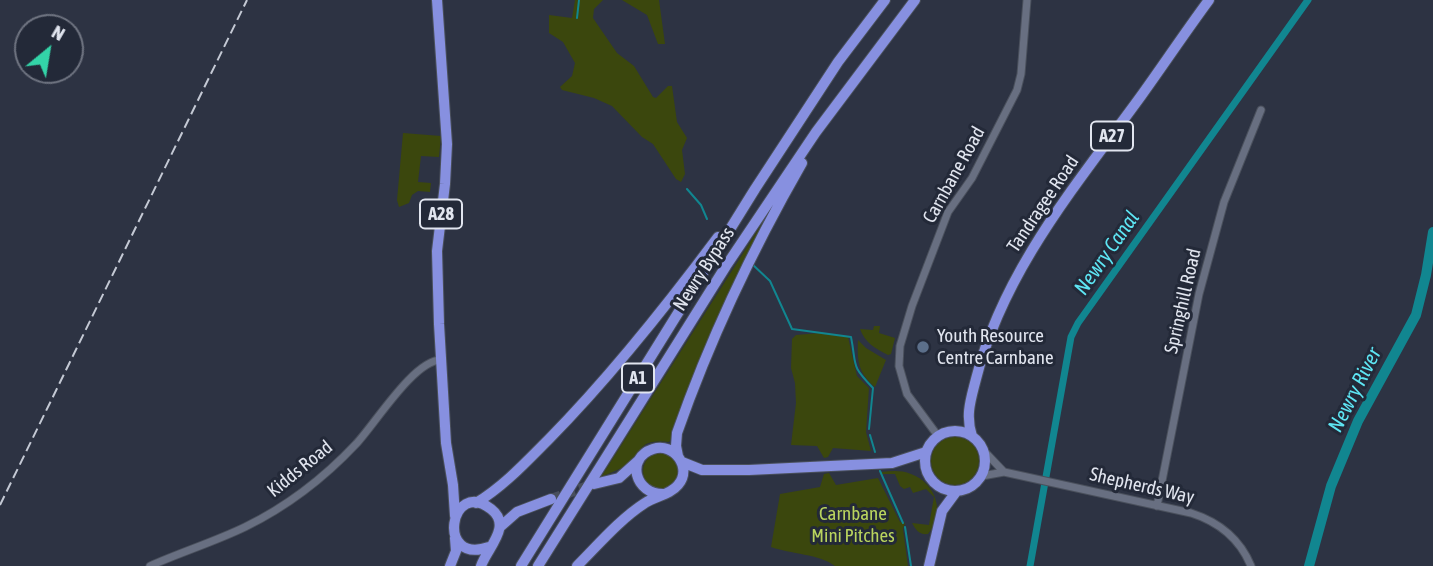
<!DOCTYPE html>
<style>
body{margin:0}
#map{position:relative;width:1433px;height:566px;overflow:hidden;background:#2d3343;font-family:"Asap Condensed",sans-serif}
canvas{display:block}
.north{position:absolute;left:14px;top:14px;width:70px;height:70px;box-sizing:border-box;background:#232938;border:2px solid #6f7481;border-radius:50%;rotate:30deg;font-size:19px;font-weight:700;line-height:28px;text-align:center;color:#e1e5ef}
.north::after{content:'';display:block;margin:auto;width:24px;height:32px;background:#33d4a8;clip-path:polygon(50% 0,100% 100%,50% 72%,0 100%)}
</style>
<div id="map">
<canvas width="1433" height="566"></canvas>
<div class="north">N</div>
</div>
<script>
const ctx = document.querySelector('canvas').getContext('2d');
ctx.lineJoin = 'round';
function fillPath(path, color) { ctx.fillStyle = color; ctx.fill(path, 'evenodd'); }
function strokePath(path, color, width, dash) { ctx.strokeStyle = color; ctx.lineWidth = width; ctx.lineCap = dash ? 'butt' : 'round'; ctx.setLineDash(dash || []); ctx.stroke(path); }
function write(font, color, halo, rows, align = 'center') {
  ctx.font = font + ' "Asap Condensed",sans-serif'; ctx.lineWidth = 6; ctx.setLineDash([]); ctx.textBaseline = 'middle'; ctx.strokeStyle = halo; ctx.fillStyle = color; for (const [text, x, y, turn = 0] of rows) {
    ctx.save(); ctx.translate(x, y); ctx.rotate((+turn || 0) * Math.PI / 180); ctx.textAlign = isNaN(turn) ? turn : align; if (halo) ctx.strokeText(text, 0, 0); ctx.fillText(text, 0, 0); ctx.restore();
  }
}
fillPath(new Path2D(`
 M575 0H603L594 9 593 18 617 53 634 66 653 97 656 98 668 86H672L677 122 687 138 682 150 685 174 681 182 676 179 653 144 642 137 612 106 594 98 562 90 560 87 572 76 575 63 563 42 549 33V15L572 18Z
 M622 0H659L665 44H658L647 15Z
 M403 133 441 136 439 157 421 156 418 182 431 183 430 192 418 191 412 195 409 203 399 207 397 200Z
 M773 206 672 438 669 442C638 439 645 449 627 464 620 470 609 473 601 477Z
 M874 326H880L879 333 895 338 891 354 888 355C875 348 865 343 860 329L873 330Z
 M820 333 848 337 857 376 869 388 866 432 871 451 833 448 828 457 824 458 817 446 791 445 796 403 795 383 791 368 792 339 796 335Z
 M858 340 866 348 886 360 875 387C858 373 857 360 858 340Z
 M931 461a24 24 0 1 1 48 0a24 24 0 1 1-48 0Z
 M643 471a18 18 0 1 1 36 0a18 18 0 1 1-36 0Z
 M882 472C891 471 901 470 911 474 936 483 946 513 928 534 919 535 916 530 912 523L929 525 934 497 926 489 913 493 910 487 904 489 900 486 895 474H882Z
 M829 473 836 485 878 478 900 522 905 523 903 529 908 566H835C820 554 790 554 771 547L780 494 820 487 824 474Z`), '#3b470d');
strokePath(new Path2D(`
 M577 18 579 0
 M687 189 701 205 707 219
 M752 264 770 281 792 329 851 337C857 367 850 364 873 388L869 429
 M870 435 875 452
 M880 471 903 523
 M905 527 911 566`), '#118690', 2);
strokePath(new Path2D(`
 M1030 566 1071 337 1078 323 1308 0`), '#118690', 7);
strokePath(new Path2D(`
 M1309 566 1331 486 1358 421 1416 315 1426 275 1433 232`), '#118690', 10);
strokePath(new Path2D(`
 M551 499 591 485`), '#484e5d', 10, [10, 5]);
const minor = new Path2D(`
 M938 436 907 394 899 366 900 346 912 306 948 212 972 178 1017 90 1021 74 1027 0
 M984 451 1004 472
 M982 476 1004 472 1191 513C1219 522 1240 539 1251 566
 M1157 506 1199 294 1224 202 1261 110
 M150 566C181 552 214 542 245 527 286 507 324 478 356 444 375 424 414 360 441 360`);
const highway = new Path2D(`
 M437 0 447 144 445 184 437 251 439 324 446 443 453 485 455 516
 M925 461a30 30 0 1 1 60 0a30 30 0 1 1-60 0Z
 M972 436C965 415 971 399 976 379 1003 271 1077 184 1141 96 1164 64 1186 31 1209 0
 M678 456 676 446 677 433C710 339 752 250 802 163
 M682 462 702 470H749L892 463 926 452
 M594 484 619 478 639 460
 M476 503C504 486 526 462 549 439 611 376 665 308 718 237
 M500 527 517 512 551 499
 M450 566 456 551 455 538
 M481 566C487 548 513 526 491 509 450 477 435 566 489 547
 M521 566 755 189 838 62 885 0
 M538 566 726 266 816 132 915 0
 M577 566C598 545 620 519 645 503 655 496 670 495 678 485 693 468 674 442 653 449 625 458 635 495 664 494
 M929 566 942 511 956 492`);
strokePath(minor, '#4a505c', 9);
strokePath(highway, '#4a505c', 12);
strokePath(minor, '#686f81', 7);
strokePath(highway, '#8790e0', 10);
strokePath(new Path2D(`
 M0 505 247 0`), '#c4c9d4', 2, [10, 5]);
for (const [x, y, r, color] of [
 [923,347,7,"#5c6f8a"]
]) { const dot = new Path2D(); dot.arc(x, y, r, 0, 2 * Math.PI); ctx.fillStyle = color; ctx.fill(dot); strokePath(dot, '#232938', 2.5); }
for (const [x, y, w] of [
 [1112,136,42],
 [441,214,42],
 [638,378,32]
]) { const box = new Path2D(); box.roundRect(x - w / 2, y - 14.5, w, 29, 5); ctx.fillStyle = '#232938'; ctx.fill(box); strokePath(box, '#e1e5ef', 2); }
write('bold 18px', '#e1e5ef', null, [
 ["A27",1112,136],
 ["A28",441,214],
 ["A1",638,378]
]);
write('19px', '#e1e5ef', '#232938', [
 ["Carnbane Road",954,175,-61],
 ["Tandragee Road",1043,204,-56],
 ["Newry Bypass",704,269,-57],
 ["Springhill Road",1183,301,-77],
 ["Kidds Road",300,469,-39],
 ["Shepherds Way",1142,486,13]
]);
write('19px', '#e1e5ef', '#232938', [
 ["Youth Resource",937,336],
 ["Centre Carnbane",937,358]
], 'left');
write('19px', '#b9d45e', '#232938', [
 ["Carnbane",853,514],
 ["Mini Pitches",853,536]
]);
write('italic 21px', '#5ee5f3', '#232938', [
 ["Newry Canal",1107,253,-55],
 ["Newry River",1355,390,-63]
]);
</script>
